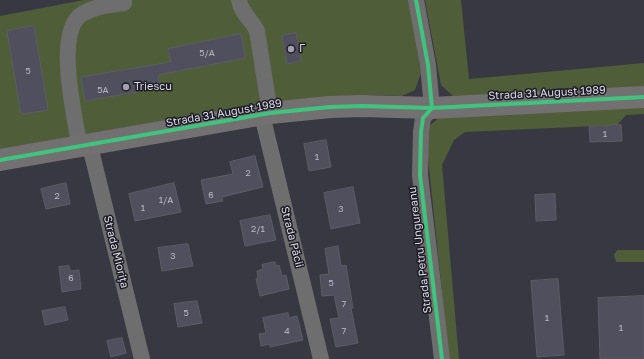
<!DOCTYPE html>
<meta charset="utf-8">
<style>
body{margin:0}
canvas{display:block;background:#383842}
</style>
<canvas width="644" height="359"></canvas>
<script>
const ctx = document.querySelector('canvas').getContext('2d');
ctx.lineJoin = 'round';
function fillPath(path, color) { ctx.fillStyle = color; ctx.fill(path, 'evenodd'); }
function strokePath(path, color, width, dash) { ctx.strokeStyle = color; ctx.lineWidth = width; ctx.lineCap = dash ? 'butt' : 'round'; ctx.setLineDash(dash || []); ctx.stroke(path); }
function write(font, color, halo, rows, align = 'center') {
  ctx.font = font + ' "Golos Text",sans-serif'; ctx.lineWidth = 3; ctx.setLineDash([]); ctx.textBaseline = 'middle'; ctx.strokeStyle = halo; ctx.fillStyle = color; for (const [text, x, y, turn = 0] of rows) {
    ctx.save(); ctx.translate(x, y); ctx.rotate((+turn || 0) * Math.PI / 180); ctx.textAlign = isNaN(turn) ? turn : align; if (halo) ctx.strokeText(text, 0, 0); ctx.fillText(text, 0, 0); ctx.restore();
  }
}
fillPath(new Path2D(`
 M84 0H410L421 73 415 90 402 96 376 95 278 101 0 149V16Z
 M425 0H461L469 79 644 63V89L455 98 441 85Z
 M644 106V114L626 115 617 125 465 132 454 140 442 165 459 359H449L426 138 429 126 440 117Z
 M617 250H644V262H616L614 255Z`), '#4f5d39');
const building = new Path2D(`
 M34 26 48 110 21 114 7 31Z
 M296 33 301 61 287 64 282 36Z
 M241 34 245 58 158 75 160 88 85 101 81 77 171 62 168 49Z
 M621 125 622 141 590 142 589 127Z
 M326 140 331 167 309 171 304 144Z
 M255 156 263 187 222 197 223 201 206 204 201 180 233 174 230 162Z
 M66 183 70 204 46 209 41 189Z
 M174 183 181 212 135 221 129 194Z
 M353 187 360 223 331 229 324 193Z
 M555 194 556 220 536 221 535 195Z
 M270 215 276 240 245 246 240 221Z
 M188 244 193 266 162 271 158 248Z
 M338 246 341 266 346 265 353 308H351L358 343 336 347 330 319 339 318 334 295 322 296 320 275 329 274 325 249Z
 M275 262 276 266 279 265 282 276 286 275 289 289 260 296 256 279 258 278 257 271 263 269 262 265Z
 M69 266 70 271 79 270 81 289 62 292 59 267Z
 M558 279 564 355 537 357 531 281Z
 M644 296V359H600L598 298Z
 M197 301 202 323 178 327 174 304Z
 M65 307 68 320 45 325 42 311Z
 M288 313 289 318 297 316 303 340 270 347V344L261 346 259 334 266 333 263 318Z
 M122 338 126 353 111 357 107 341Z`);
fillPath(building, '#504f5d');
strokePath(building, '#5c5c65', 1);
strokePath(new Path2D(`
 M239 0C241 13 252 20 257 31L270 113
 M416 0 428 65 432 108 423 118 421 132 420 175 442 359
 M262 115 321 359
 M90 146 142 359
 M80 148C75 118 54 32 82 14 95 6 110 5 124 3V0`), '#6f6e6e', 16);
strokePath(new Path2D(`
 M0 160 270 113 330 107 362 106 432 108 644 97`), '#737072', 22);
strokePath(new Path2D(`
 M416 0 428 65 432 108 423 118 421 132 420 175 442 359
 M0 160 270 113 330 107 362 106 432 108 644 97`), '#40c37c', 4);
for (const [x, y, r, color] of [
 [291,49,4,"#a2a1ad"],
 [126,87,4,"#a2a1ad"]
]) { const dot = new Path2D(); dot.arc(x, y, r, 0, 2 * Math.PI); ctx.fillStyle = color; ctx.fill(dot); strokePath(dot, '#1d1c25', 1.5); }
write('9px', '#b8b7c4', null, [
 ["5/A",207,53],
 ["5",28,71],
 ["5A",103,90],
 ["1",605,134],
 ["1",317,157],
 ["2",248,173],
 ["6",211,195],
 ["2",57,196],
 ["1/A",166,200],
 ["1",143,208],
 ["3",341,209],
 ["2/1",258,229],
 ["3",173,256],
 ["6",71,278],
 ["5",331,283],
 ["7",344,304],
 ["5",186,313],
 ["1",547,318],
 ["1",621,328],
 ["4",287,331],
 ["7",344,331]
]);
write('11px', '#dbdae7', '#1d1c25', [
 ["Г",299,49],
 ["Triescu",134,87]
], 'left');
write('11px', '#dbdae7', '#1d1c25', [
 ["Strada 31 August 1989",547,93,-3],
 ["Strada 31 August 1989",224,113,-10],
 ["Strada Păcii",292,237,76],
 ["Strada Petru Ungureanu",420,250,-97],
 ["Strada Miorița",116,252,76]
]);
</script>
